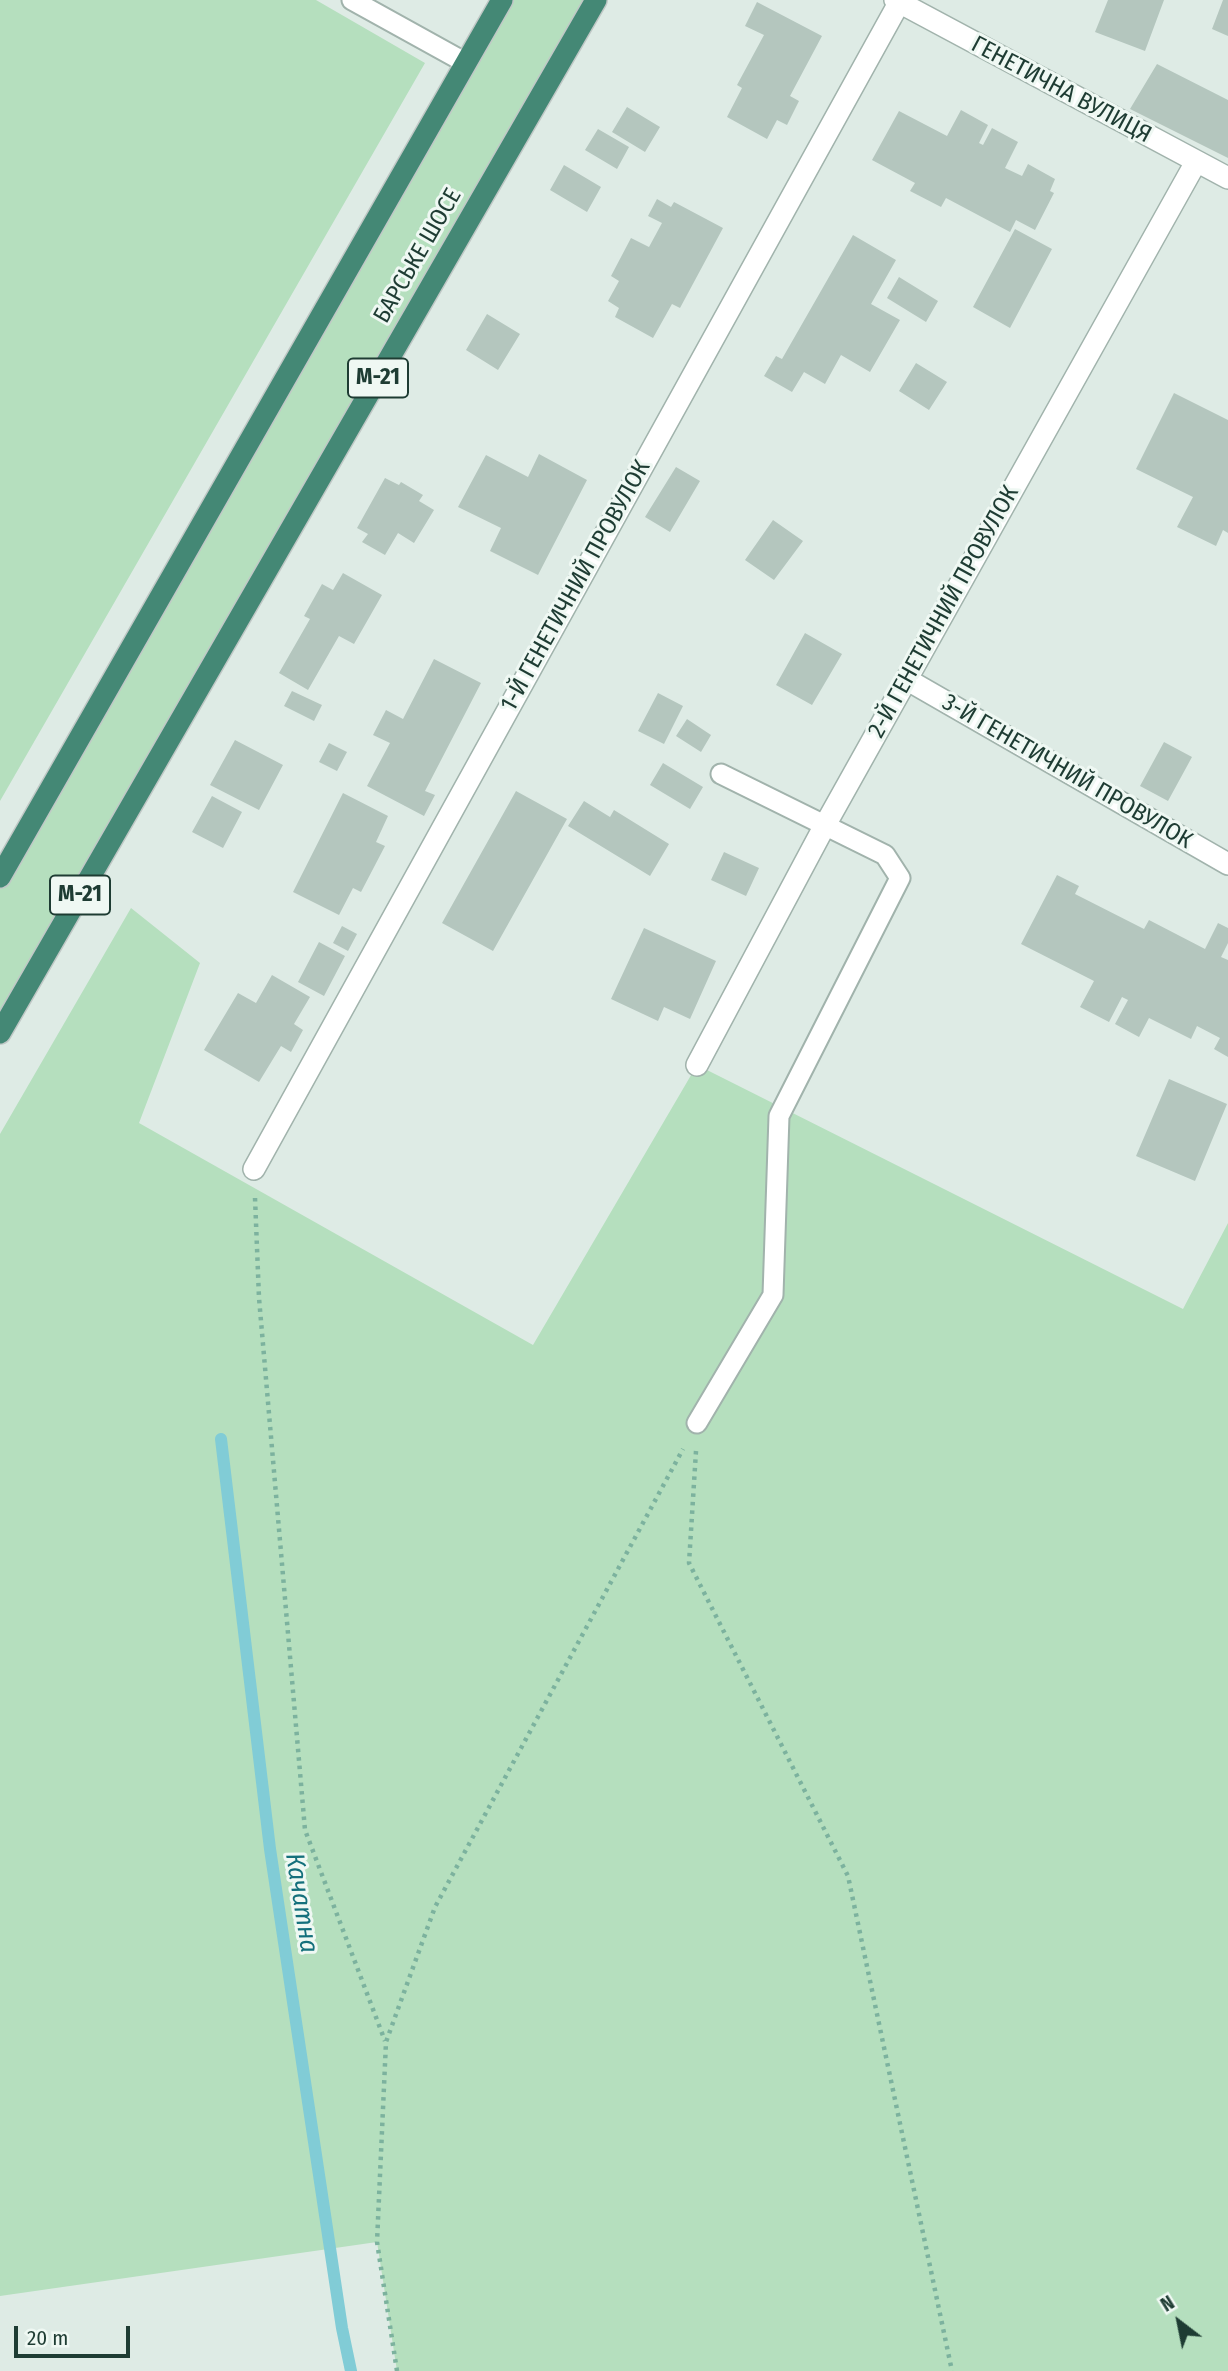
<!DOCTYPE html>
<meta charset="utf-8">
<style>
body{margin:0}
#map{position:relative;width:1228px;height:2371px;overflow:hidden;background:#deebe5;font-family:"Fira Sans Condensed",sans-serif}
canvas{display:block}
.north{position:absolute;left:1144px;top:2287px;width:70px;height:70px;-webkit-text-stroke:5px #eff8f3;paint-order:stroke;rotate:328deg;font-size:19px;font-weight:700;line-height:28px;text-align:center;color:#1e3c33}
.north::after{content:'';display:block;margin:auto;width:24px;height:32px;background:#1e3c33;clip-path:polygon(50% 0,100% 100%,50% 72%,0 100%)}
.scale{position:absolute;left:14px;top:2326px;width:116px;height:32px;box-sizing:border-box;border:4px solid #1e3c33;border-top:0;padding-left:9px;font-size:21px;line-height:24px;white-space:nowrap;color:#1e3c33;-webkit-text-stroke:5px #eff8f3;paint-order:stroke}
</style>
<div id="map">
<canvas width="1228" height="2371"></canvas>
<div class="north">N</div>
<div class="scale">20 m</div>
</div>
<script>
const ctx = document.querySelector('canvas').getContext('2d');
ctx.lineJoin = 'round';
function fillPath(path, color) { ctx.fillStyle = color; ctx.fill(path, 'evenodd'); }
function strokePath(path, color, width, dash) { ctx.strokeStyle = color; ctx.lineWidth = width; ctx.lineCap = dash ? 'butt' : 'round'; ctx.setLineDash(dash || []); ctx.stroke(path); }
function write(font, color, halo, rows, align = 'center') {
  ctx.font = font + ' "Fira Sans Condensed",sans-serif'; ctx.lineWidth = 6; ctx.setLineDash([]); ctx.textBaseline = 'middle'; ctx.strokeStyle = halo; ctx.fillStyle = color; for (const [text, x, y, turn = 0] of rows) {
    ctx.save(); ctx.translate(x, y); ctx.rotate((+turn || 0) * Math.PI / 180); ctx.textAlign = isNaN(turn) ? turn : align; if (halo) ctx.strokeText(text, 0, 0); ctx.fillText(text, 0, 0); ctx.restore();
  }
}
fillPath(new Path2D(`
 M0 0H316L425 63 0 801Z
 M502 0H596L0 1033V877Z
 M131 908 200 963 139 1123 533 1345 697 1065 1183 1309 1228 1223V2371H397L377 2242 0 2296V1134Z`), '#b5dfbe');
strokePath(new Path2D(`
 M221 1439 270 1849 342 2328 351 2371`), '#81ccd6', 12);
fillPath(new Path2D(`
 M1108 0H1164L1145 51 1095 32Z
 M1223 0H1228V36L1212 29Z
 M757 2 822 36 790 96 799 101 787 125 777 120 767 139 727 117 742 88 737 85 764 35 745 26Z
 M1157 64 1228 100V158L1130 109Z
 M627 107 660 127 645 152 612 132Z
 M961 110 988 125 979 143 983 145 992 128 1018 142 1005 168 1022 176 1028 164 1055 179 1050 191 1054 193 1035 230 1016 220 1010 232 946 198 941 207 910 191 915 183 872 160 899 111 947 136Z
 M598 129 629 147 617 169 585 150Z
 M564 165 601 187 587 212 550 190Z
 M657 199 671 207 674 202 723 228 680 308 672 304 653 338 615 317 619 308 608 301 619 281 611 276 631 238 649 247 662 223 648 216Z
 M1015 229 1052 249 1010 328 973 307Z
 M853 235 896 260 871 304 900 320 870 372 841 355 825 384 804 372 792 392 764 376 776 356 782 359Z
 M899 277 938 301 926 322 887 298Z
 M487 314 520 334 498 370 466 350Z
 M916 363 947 382 929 410 899 391Z
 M1174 393 1228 420V533L1223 530 1216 546 1177 527 1193 497 1136 469Z
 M539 454 587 480 538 575 490 551 501 528 458 507 486 455 528 477Z
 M676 467 700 481 670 532 645 517Z
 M385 478 399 485 401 482 423 495 419 501 434 510 414 543 398 533 385 555 362 542 368 534 357 528Z
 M773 520 803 541 774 580 745 560Z
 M343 573 382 595 354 644 339 636 308 690 279 673 310 619 304 616 322 584 333 590Z
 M805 633 842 654 812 705 776 685Z
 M434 659 481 683 425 791 435 795 424 816 367 786 390 743 373 735 386 710 403 719Z
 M292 691 322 705 314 721 284 706Z
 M658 693 683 706 664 744 638 731Z
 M687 719 711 735 701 752 676 736Z
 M235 740 283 765 259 810 210 785Z
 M1164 742 1192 757 1168 801 1140 786Z
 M329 743 347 752 337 771 319 762Z
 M663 763 703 787 690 809 650 785Z
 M516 791 567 819 493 951 442 923Z
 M343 793 388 816 376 842 385 846 361 892 353 888 339 915 293 892Z
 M212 796 242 812 223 848 192 832Z
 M584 801 610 817 614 810 669 844 650 876 568 826Z
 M724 852 759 868 746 896 711 880Z
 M1057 875 1079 886 1075 894 1144 929 1149 920 1205 949 1218 923 1228 928V943L1221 957 1228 960V1057L1214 1049 1220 1038 1197 1026 1191 1039 1149 1018 1139 1037 1115 1024 1128 1000 1122 997 1109 1022 1080 1007 1094 981 1021 944Z
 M342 926 357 934 348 951 333 943Z
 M644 928 716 961 690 1019 664 1007 658 1021 611 999Z
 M319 942 345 956 324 996 298 982Z
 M272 975 310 997 294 1024 303 1030 291 1052 281 1046 259 1082 204 1050 238 993 256 1003Z
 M1169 1079 1227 1104 1195 1181 1136 1156Z`), '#b4c6be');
const service = new Path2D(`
 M352 0 466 63
 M697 1423 773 1295 779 1116 900 878 885 855 721 774`);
const minor = new Path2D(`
 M895 0 1228 178
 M906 679 1228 864
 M697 1065 824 827 1196 162
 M254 1169 899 3`);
const trunk = new Path2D(`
 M0 877 502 0
 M0 1033 596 0`);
strokePath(service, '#a1b3ac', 23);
strokePath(minor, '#a1b3ac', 24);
strokePath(trunk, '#c0c8c6', 24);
strokePath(new Path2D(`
 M255 1198 259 1298 305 1830 385 2041
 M696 1451 689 1563 848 1876 952 2371
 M397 2371 377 2242 386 2042 435 1907 683 1449`), '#7cb29e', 4.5, [3.5, 5]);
strokePath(service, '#fff', 19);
strokePath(minor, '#fff', 21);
strokePath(trunk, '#448875', 21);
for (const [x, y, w] of [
 [378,378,60],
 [80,895,60]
]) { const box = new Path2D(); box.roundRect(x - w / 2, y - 19.5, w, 39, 5); ctx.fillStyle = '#eff8f3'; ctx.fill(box); strokePath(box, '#1e3c33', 2); }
write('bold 23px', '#1e3c33', null, [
 ["М-21",378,378],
 ["М-21",80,895]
]);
write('24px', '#1e3c33', '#eff8f3', [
 ["ГЕНЕТИЧНА ВУЛИЦЯ",1061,90,28],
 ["БАРСЬКЕ ШОСЕ",418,256,-60],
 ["1-Й ГЕНЕТИЧНИЙ ПРОВУЛОК",576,586,-61],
 ["2-Й ГЕНЕТИЧНИЙ ПРОВУЛОК",944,612,-61],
 ["3-Й ГЕНЕТИЧНИЙ ПРОВУЛОК",1067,772,30]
]);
write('italic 26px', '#14707c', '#eff8f3', [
 ["Качатна",301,1903,81]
]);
</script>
